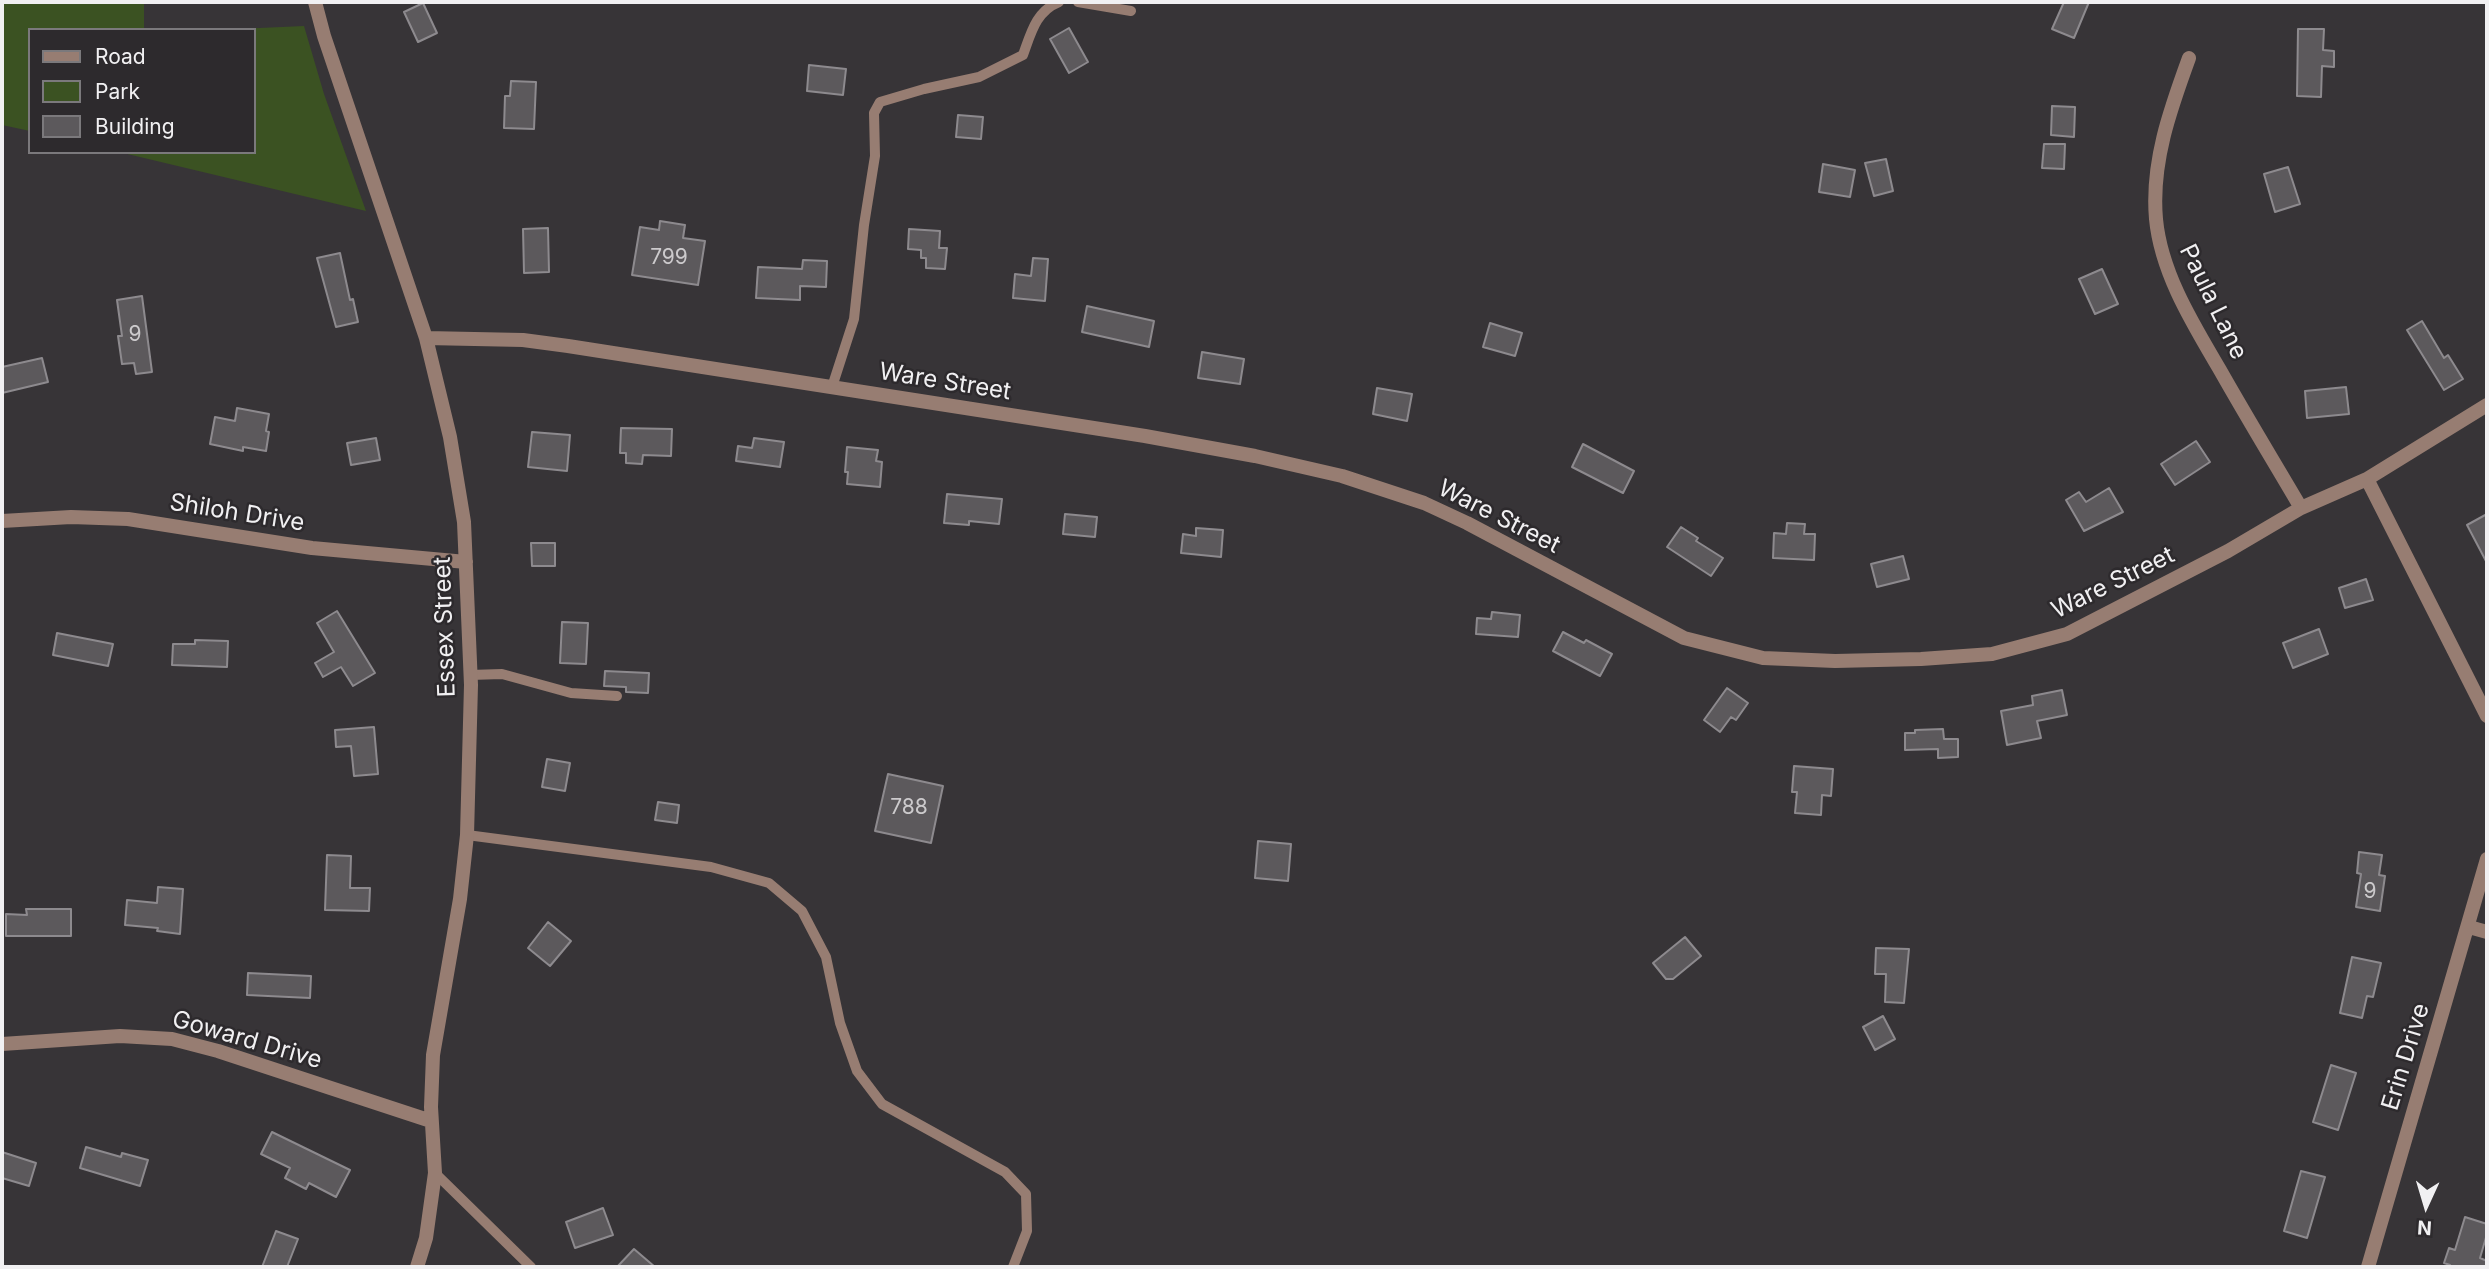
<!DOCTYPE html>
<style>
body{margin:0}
#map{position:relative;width:2489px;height:1269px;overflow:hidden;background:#373437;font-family:Inter,sans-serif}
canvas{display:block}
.frame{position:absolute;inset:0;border:4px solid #f1f0f2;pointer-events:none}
.legend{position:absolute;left:28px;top:28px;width:228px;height:126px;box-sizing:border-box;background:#2d2a2d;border:2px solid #7b797c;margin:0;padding:9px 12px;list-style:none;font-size:21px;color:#f1f0f2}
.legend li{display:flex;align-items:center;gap:14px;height:35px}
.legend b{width:35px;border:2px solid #7b797c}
.north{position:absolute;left:2391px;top:1171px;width:70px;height:70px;-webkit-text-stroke:5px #2d2a2d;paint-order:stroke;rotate:184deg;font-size:19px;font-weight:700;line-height:28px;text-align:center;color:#f1f0f2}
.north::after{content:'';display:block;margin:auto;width:24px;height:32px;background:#f1f0f2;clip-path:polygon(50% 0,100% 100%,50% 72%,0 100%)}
</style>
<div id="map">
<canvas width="2489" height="1269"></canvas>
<div class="frame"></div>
<ul class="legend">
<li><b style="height:9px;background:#977d72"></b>Road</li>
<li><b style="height:19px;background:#3b5222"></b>Park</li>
<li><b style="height:19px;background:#5c595c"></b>Building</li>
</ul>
<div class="north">N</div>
</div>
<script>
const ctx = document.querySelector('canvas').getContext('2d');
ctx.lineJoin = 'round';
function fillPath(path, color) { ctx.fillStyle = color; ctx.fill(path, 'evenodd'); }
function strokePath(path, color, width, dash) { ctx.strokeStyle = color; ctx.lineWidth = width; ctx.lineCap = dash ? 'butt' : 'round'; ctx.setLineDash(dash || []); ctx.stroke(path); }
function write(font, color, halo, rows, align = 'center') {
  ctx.font = font + ' Inter,sans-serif'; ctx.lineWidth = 5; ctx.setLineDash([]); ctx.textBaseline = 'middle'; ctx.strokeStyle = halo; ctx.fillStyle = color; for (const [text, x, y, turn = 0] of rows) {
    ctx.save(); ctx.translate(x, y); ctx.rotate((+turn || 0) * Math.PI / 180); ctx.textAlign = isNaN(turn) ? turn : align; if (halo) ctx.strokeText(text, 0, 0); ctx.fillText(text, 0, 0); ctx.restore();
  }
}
fillPath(new Path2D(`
 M2 2H144V30H30V131L2 125Z
 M304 26 324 94 366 211 119 152H254V30H215Z`), '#3b5222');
const building = new Path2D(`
 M2064 2H2089L2074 38 2052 29Z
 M423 3 437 33 418 42 404 12Z
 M1069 28 1088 62 1069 73 1050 39Z
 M2298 29H2324L2323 50 2334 51V67L2322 66 2321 97 2297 96Z
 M809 65 846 69 843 95 807 91Z
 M511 81 536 82 534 129 504 128 505 96H510Z
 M2052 106 2075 107 2074 137 2051 135Z
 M958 115 983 117 981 139 956 137Z
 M2044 144H2065L2064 169 2042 168Z
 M1886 159 1893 191 1874 196 1865 163Z
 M1823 164 1855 170 1850 197 1819 192Z
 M2288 167 2300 204 2275 212 2264 174Z
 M660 221 685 225 683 238 705 241 698 285 632 275 640 227 659 230Z
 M548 228 549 272 524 273 523 229Z
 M909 229 940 231 939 248H947L945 269 926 268V258H921V250L908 249Z
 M340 253 350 300 353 299 358 322 336 327 317 258Z
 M1033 258 1048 259 1045 301 1013 298 1015 274 1031 276Z
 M803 260 827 261 826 287 800 286V300L756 298 758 267 802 269Z
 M2102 269 2118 304 2095 314 2079 279Z
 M142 296 152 372 136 374 134 363 122 364 118 336H122L117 300Z
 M1087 306 1154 321 1149 347 1082 332Z
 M2422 321 2444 358 2448 355 2463 379 2444 390 2407 330Z
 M1490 323 1522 333 1515 356 1483 347Z
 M1202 352 1244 359 1240 384 1198 378Z
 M42 358 48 382 2 393V367Z
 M2346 387 2349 414 2307 418 2305 391Z
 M1377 388 1412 394 1407 421 1373 414Z
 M237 408 269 414 266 431 269 432 266 451 243 447V451L210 444 215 417 235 421Z
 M621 428 672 429 671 456 643 455 642 464 626 463V453H620Z
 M532 432 570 435 567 471 528 467Z
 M376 438 380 460 351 465 347 443Z
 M754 438 784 442 780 467 736 461 738 446 752 448Z
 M2196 441 2210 462 2175 485 2161 464Z
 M1583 444 1634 471 1623 493 1572 467Z
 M847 447 878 450 876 461 882 462 880 487 847 484 848 472H845Z
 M2109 488 2123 512 2084 531 2066 500 2079 492 2086 502Z
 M947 494 1002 499 999 524 969 521V525L944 523Z
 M1065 514 1097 517 1095 537 1063 534Z
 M2487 514V563L2467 525Z
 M1787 523 1805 524 1804 534H1815L1814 560 1773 558 1774 533 1786 534Z
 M1681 527 1698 538 1696 541 1723 558 1711 576 1667 547Z
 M1196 528 1223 530 1221 557 1181 553 1183 534 1196 536Z
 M531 543H555V566H532Z
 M1903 556 1909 579 1877 587 1871 564Z
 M2366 579 2373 600 2345 608 2339 588Z
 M337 611 375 673 353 686 341 667 323 677 315 663 334 652 317 623Z
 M1492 612 1520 615 1518 637 1476 634 1477 618 1491 619Z
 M562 622 588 623 586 664 560 663Z
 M2319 629 2328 654 2293 668 2283 643Z
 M1563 632 1584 643 1586 640 1612 654 1600 676 1553 651Z
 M57 633 113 644 108 666 53 655Z
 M195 640 228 641 227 667 172 665 173 644H195Z
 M605 671 649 673 648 693 626 692V687L604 686Z
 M1727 688 1748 703 1736 720 1731 717 1720 732 1704 720Z
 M2062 690 2067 715 2037 721 2041 738 2007 745 2001 711 2033 705 2032 696Z
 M374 727 378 774 354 776 351 746 336 747 335 730Z
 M1943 729 1944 739H1958V757L1938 758V749L1905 750V733H1915V730Z
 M547 759 570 763 565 791 542 787Z
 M1794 766 1833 769 1831 796 1822 795 1821 815 1795 813 1797 792H1792Z
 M888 774 943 786 931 843 875 831Z
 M658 802 679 805 677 823 655 820Z
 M1258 841 1291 844 1288 881 1255 878Z
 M2359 852 2382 855 2379 875 2385 876 2380 911 2356 907 2361 874 2357 873Z
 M327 855 351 856 350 888H370L369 911 325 910Z
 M158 887 183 889 180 934 157 931 158 928 125 925 127 900 157 903Z
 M26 909H71V936H6V914L27 915Z
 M548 922 571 941 550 966 528 948Z
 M1685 937 1701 956 1673 979H1666L1653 963Z
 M1876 948 1909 949 1904 1003 1885 1002 1886 974H1875Z
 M2352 957 2381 963 2373 997 2367 996 2362 1018 2340 1013Z
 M248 973 311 976 310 998 247 995Z
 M1883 1016 1895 1039 1875 1050 1863 1027Z
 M2331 1065 2356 1073 2338 1130 2313 1122Z
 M272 1132 350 1170 336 1197 309 1183 306 1189 285 1178 290 1168 261 1154Z
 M86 1147 121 1157 122 1153 148 1160 140 1186 80 1168Z
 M2 1152 36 1163 29 1186 2 1178Z
 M2301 1171 2325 1177 2307 1238 2284 1231Z
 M603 1208 613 1235 575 1248 566 1222Z
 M2465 1217 2487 1224V1234L2480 1258 2487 1261V1267H2450V1265L2444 1263 2449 1248 2455 1250Z
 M276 1231 298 1239 287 1267H262Z
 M634 1249 655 1267H617Z`);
fillPath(building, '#5c595c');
strokePath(building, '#8d8a8e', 2);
strokePath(new Path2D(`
 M1078 2 1131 11
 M832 387 854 319 864 225 875 156 874 113 880 102 924 89 979 77 1023 55C1031 33 1036 11 1059 2
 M470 675 502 674 571 693 617 696
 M467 835 711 867 769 883 802 911 826 957 840 1023 857 1071 882 1104 1005 1172 1026 1194 1027 1231 1013 1267
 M435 1173 531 1267`), '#977d72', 10);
strokePath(new Path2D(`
 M315 2 324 36 426 338 450 437 464 522 471 685 467 835 460 899 433 1055 431 1107 435 1173 426 1238 417 1267
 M2189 58C2170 110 2151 163 2156 219 2161 273 2193 324 2220 370 2246 416 2274 462 2301 508
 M426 338 523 340 568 346 1145 436 1255 456 1342 476 1424 503 1467 523 1684 638 1763 658 1835 661 1921 659 1992 654 2067 634 2228 551 2301 508 2367 479 2487 405
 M2367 479 2487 716
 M2 521 71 517 128 519 312 548 466 562
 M2469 927 2487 932
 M2 1044 120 1036 172 1039 218 1051 431 1121
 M2368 1267 2487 859`), '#977d72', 14);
write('21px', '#cccacc', null, [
 ["799",669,258],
 ["9",135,335],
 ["788",909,808],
 ["9",2370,892]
]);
write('24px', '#f1f0f2', '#2d2a2d', [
 ["Paula Lane",2213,302,64],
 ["Ware Street",945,382,9],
 ["Shiloh Drive",237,513,9],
 ["Ware Street",1499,517,27],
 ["Ware Street",2113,583,-26],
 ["Essex Street",445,627,-92],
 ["Goward Drive",247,1040,16],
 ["Erin Drive",2406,1057,-73]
]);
</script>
